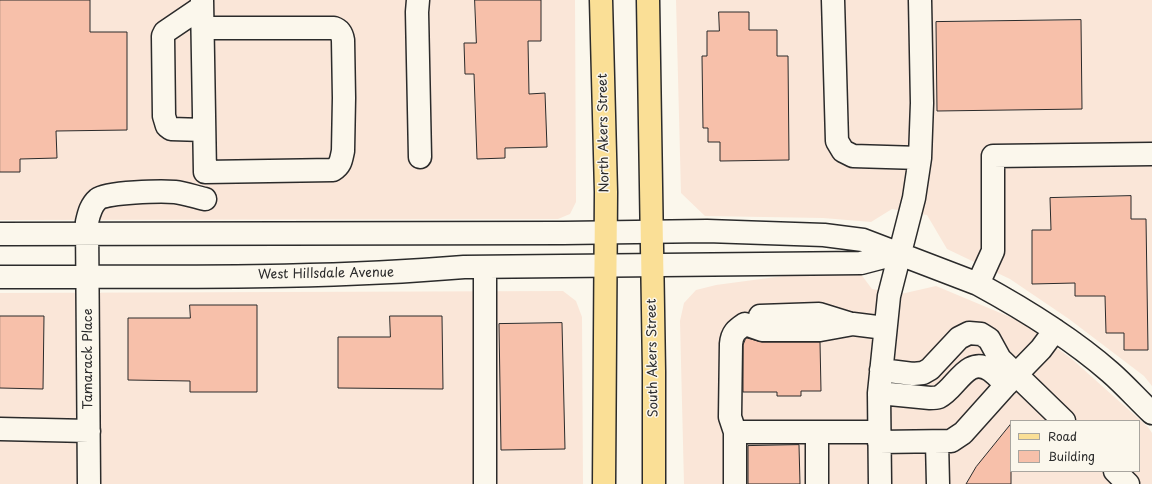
<!DOCTYPE html>
<style>
body{margin:0}
#map{position:relative;width:1152px;height:484px;overflow:hidden;background:#fbf7ec;font-family:"Playpen Sans",sans-serif}
canvas{display:block}
.legend{position:absolute;left:1010px;top:420px;width:130px;height:52px;box-sizing:border-box;background:#fbf7ec;border:1px solid #a8a59f;margin:0;padding:5px 7px;list-style:none;font-size:12px;color:#2b2b2b}
.legend li{display:flex;align-items:center;gap:8px;height:20px}
.legend b{width:20px;border:1px solid #a8a59f}
</style>
<div id="map">
<canvas width="1152" height="484"></canvas>
<ul class="legend">
<li><b style="height:5px;background:#fadf96"></b>Road</li>
<li><b style="height:11px;background:#f7c0aa"></b>Building</li>
</ul>
</div>
<script>
const ctx = document.querySelector('canvas').getContext('2d');
ctx.lineJoin = 'round';
function fillPath(path, color) { ctx.fillStyle = color; ctx.fill(path, 'evenodd'); }
function strokePath(path, color, width, dash) { ctx.strokeStyle = color; ctx.lineWidth = width; ctx.lineCap = dash ? 'butt' : 'round'; ctx.setLineDash(dash || []); ctx.stroke(path); }
function write(font, color, halo, rows, align = 'center') {
  ctx.font = font + ' "Playpen Sans",sans-serif'; ctx.lineWidth = 3; ctx.setLineDash([]); ctx.textBaseline = 'middle'; ctx.strokeStyle = halo; ctx.fillStyle = color; for (const [text, x, y, turn = 0] of rows) {
    ctx.save(); ctx.translate(x, y); ctx.rotate((+turn || 0) * Math.PI / 180); ctx.textAlign = isNaN(turn) ? turn : align; if (halo) ctx.strokeText(text, 0, 0); ctx.fillText(text, 0, 0); ctx.restore();
  }
}
fillPath(new Path2D(`
 M0 0H575L576 202 570 214 558 219 0 220Z
 M676 0H1152V386L1144 376 1069 319 1010 279 947 249 927 215 892 209 871 222 823 218 705 216 681 193Z
 M860 273 872 289 901 294 936 286 1022 322 1073 360 1148 427 1152 433V484H684L680 321 684 303 696 290 716 285 791 275ZM1011 421H1139V471H1011Z
 M563 291 576 301 582 317 583 484H0V293Z`), '#fae6d8');
const building = new Path2D(`
 M0 0H90V32H127V130L56 131 57 158 20 159V172H0Z
 M475 0H541V41H528L529 94 545 93 547 147 505 148V158L477 159 474 74H465L464 43H476Z
 M719 12H749V30H777V56H788L789 160 720 161V142H708V128H703L702 56H707V31H719Z
 M1081 20 1082 109 937 111 936 22Z
 M1131 196V219H1146L1148 350H1124V333H1106L1105 296H1075V283L1032 284V230H1051L1050 198Z
 M190 305H257V392H190V381L128 380V318H190Z
 M0 316H44L43 389 0 388Z
 M390 316H442L443 389 338 388V337H390Z
 M562 323 565 449 501 450 499 324Z
 M747 338 762 342H820L821 391H801V396H777V392H743V345L745 340Z
 M1011 424V484H966L976 467Z
 M799 445 800 484H748V446Z`);
fillPath(building, '#f7c0aa');
strokePath(building, '#2b2b2b', 1);
const minor = new Path2D(`
 M202 0 205 172 333 170C341 165 341 160 343 151L344 98 343 40C342 34 340 30 334 28H203
 M418 0 417 12 420 157
 M833 0 837 141 843 151 853 156 920 158
 M202 7 165 32 163 36 164 116 167 126 171 129 204 130
 M1152 154 993 156V251L978 284C1024 309 1070 337 1110 372 1125 385 1138 400 1152 413
 M0 234 563 233 707 231 824 235 863 240 978 284
 M485 267V484
 M0 277C155 276 310 280 464 267L861 263 899 253
 M760 316 819 314 848 323
 M881 370 913 374 923 373 930 369 959 338 969 333 981 334 989 339 1000 359 1064 421
 M879 393 930 398C933 398 936 398 939 397 956 389 967 355 990 370 996 374 1001 380 1006 385
 M0 429 89 431
 M735 432 730 417 731 344C732 333 736 330 745 324L762 330H820L853 324 885 328
 M817 432V484
 M879 442 951 441 963 433 1006 385 1041 349 1055 330
 M937 442 938 484
 M1115 471 1128 484
 M89 484 87 222C89 213 91 205 98 199 107 192 161 191 175 192 185 193 195 197 205 199
 M735 484V432H879
 M880 484 879 393 889 296 914 198 920 158 922 103 920 0`);
const major = new Path2D(`
 M601 0 606 192 604 484
 M648 0 654 371V484`);
strokePath(minor, '#2b2b2b', 25);
strokePath(major, '#2b2b2b', 25);
strokePath(minor, '#fbf7ec', 22);
strokePath(major, '#fadf96', 22);
write('13px', '#2b2b2b', '#fbf7ec', [
 ["North Akers Street",604,133,-91],
 ["West Hillsdale Avenue",326,274,-1],
 ["South Akers Street",653,358,-91],
 ["Tamarack Place",88,359,-90]
]);
</script>
